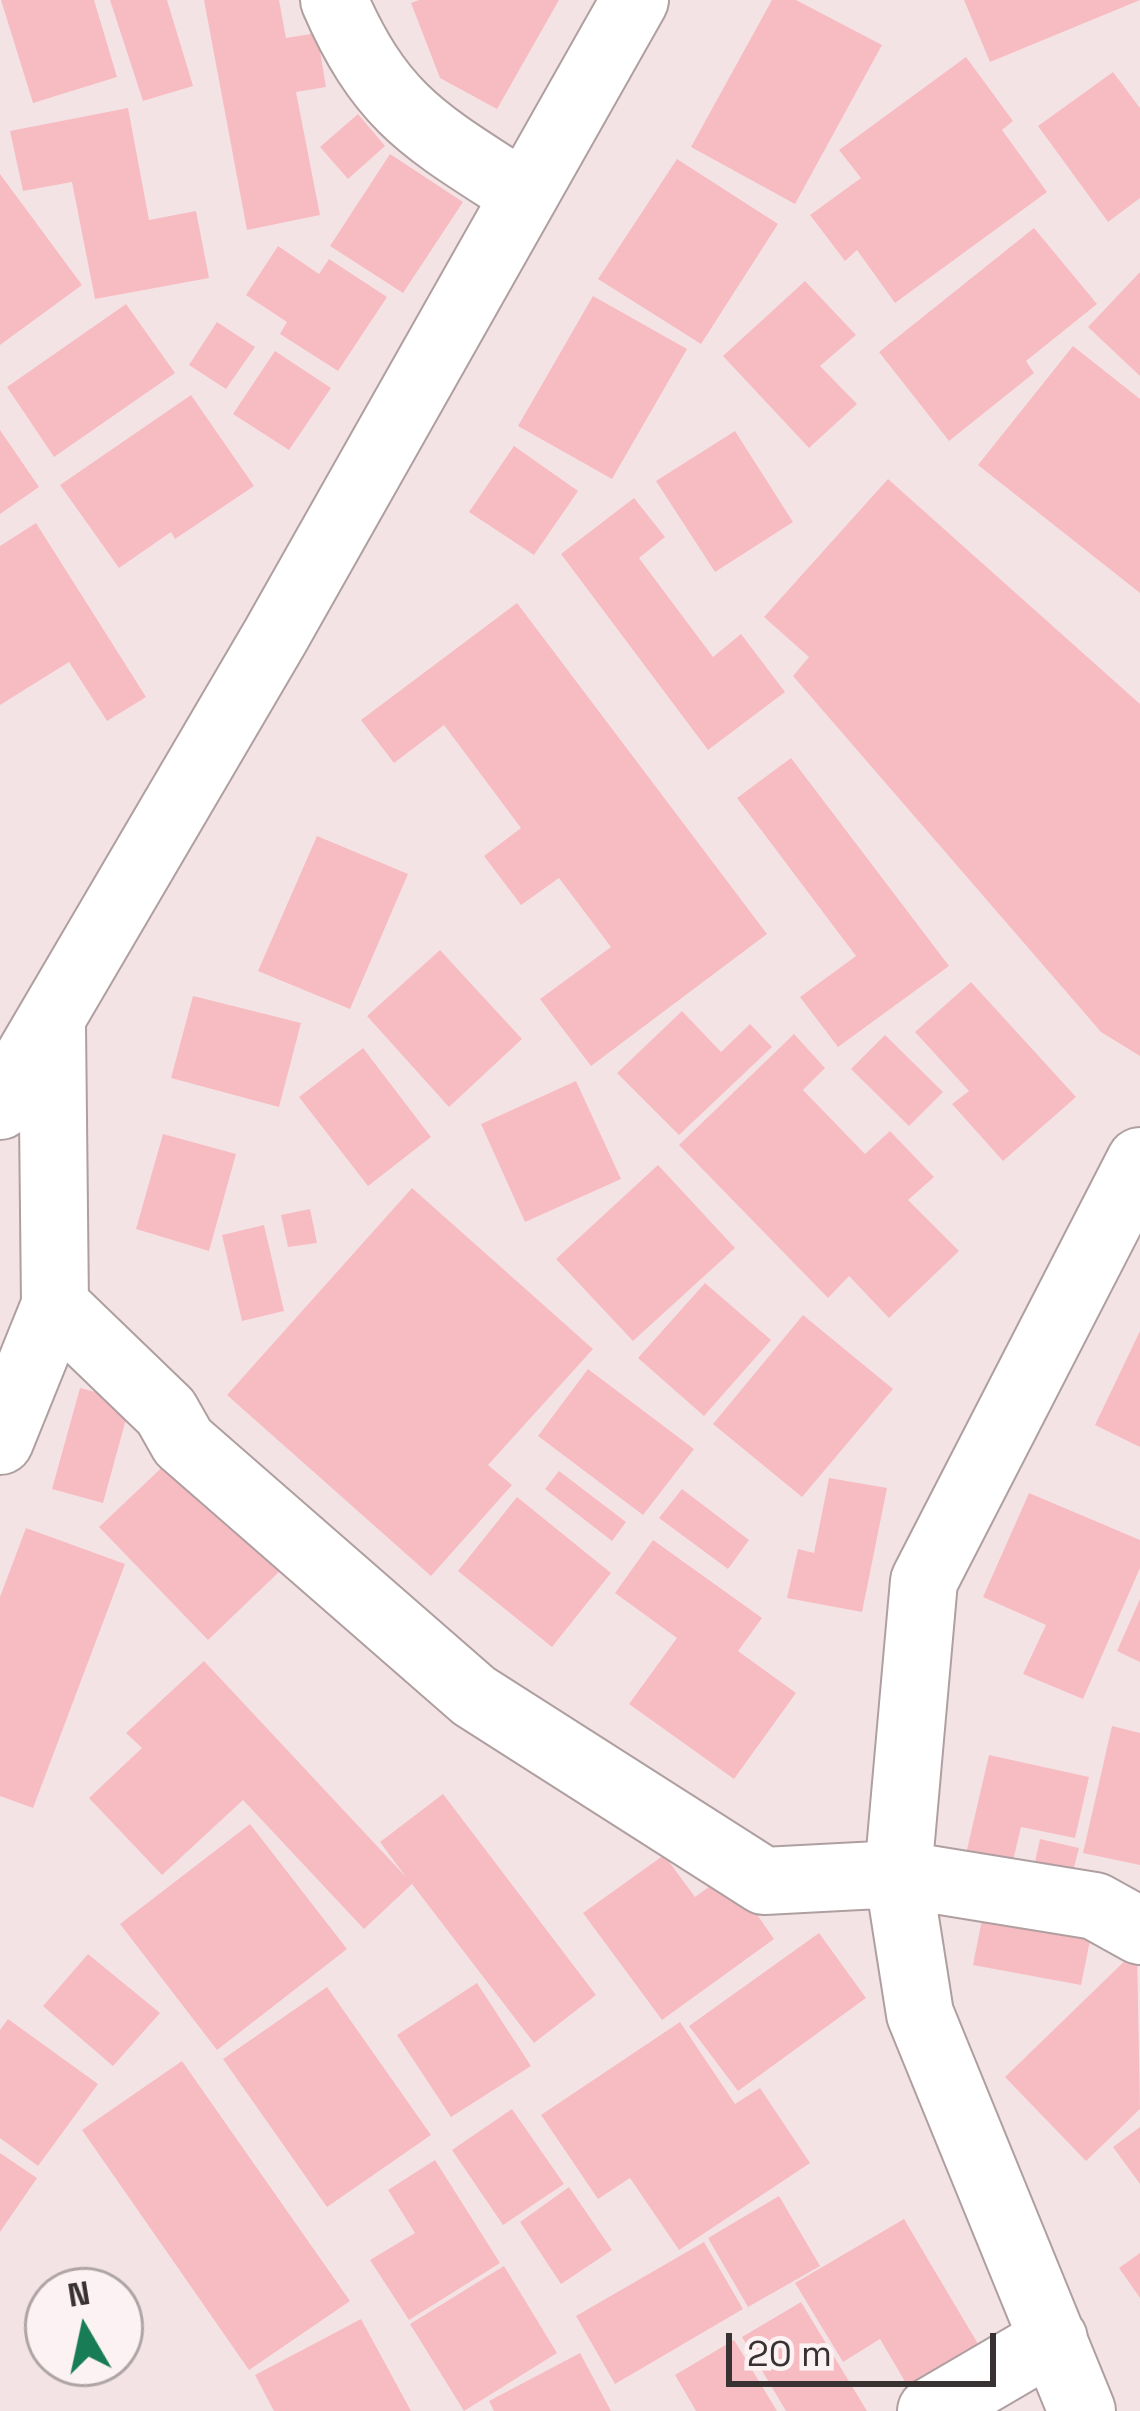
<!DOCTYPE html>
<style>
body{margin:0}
#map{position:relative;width:1140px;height:2411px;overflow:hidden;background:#f4e3e5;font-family:"Space Grotesk",sans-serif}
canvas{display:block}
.north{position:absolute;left:24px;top:2267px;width:120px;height:120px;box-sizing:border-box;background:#fdf2f3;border:3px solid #afa5a6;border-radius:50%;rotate:351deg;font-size:33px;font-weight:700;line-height:48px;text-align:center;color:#393233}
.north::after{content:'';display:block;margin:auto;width:42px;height:54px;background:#187d56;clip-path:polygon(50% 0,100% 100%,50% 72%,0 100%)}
.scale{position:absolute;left:726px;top:2333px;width:270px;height:54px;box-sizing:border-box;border:6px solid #393233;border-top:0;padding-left:15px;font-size:36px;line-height:42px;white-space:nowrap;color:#393233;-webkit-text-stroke:9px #fdf2f3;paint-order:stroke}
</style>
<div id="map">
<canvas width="1140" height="2411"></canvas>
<div class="north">N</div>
<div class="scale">20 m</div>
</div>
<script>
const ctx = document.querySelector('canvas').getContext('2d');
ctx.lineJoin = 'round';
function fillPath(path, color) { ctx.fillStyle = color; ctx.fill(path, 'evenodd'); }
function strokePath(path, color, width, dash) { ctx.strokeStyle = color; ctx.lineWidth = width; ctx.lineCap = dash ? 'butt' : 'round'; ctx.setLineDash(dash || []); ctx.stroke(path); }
fillPath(new Path2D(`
 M1 0H94L117 77 33 103Z
 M110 0H167L193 86 143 101Z
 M204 0H279L286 38 317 33 326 87 296 92 320 215 247 230Z
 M419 0H559L497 109 440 78 411 3Z
 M772 0H796L882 45 795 204 691 147Z
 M964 0H1140L990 62Z
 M966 57 1013 121 1002 130 1047 192 895 303 857 250 845 261 810 215 861 178 839 150Z
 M1113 72 1140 108V198L1108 222 1038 126Z
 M128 108 149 220 196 211 209 278 95 299 72 182 23 191 10 131Z
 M358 114 385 146 348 179 320 147Z
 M390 154 463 202 403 293 330 246Z
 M677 159 778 224 701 344 598 279Z
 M0 174 82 285 0 345Z
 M1034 228 1097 304 1026 361 1034 373 949 441 879 352Z
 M278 246 319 274 329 259 387 297 338 371 280 334 287 322 246 295Z
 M1140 272V376L1088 327Z
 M805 281 856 335 820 366 857 404 809 448 723 356Z
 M593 296 687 349 612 479 518 426Z
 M126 304 175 373 54 457 7 387Z
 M217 322 255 347 226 389 189 365Z
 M1073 346 1140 399V593L978 465Z
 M275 351 331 388 289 450 233 414Z
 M191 395 254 486 175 539 171 532 119 568 60 485Z
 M0 430 39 487 0 514Z
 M735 431 793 522 715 572 656 481Z
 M514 446 578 491 534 555 469 512Z
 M888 479 1140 704V1056L1101 1032 793 676 809 657 764 617Z
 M634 498 665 537 639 558 713 657 741 634 785 692 708 750 561 554Z
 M36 523 146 697 107 721 69 662 0 705V546Z
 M517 603 767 934 591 1066 540 999 611 947 559 878 521 905 484 856 521 828 444 725 394 763 361 720Z
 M791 758 949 966 838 1047 800 997 856 956 737 798Z
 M317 836 408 874 350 1009 258 971Z
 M440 950 522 1039 449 1107 367 1016Z
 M971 982 1076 1097 1003 1161 952 1104 969 1091 915 1032Z
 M193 996 301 1023 279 1107 171 1078Z
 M682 1011 721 1052 750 1024 772 1047 679 1135 617 1073Z
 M794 1034 825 1068 803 1090 865 1154 890 1131 934 1177 908 1200 959 1251 889 1318 849 1276 828 1298 679 1145Z
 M885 1035 943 1092 909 1126 851 1069Z
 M363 1048 431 1137 368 1186 299 1097Z
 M576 1081 621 1179 525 1222 481 1124Z
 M163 1134 236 1154 209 1251 136 1229Z
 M658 1165 735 1248 633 1341 556 1259Z
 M412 1188 593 1349 488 1465 512 1485 431 1576 227 1395Z
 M310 1209 317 1243 288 1247 281 1215Z
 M264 1225 284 1311 242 1321 222 1235Z
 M705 1283 771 1340 704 1416 638 1358Z
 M803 1315 893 1389 802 1497 713 1424Z
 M1140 1331V1447L1095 1425Z
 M588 1369 694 1449 643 1515 538 1436Z
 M80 1388 131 1401 103 1503 52 1489Z
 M174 1456 282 1569 208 1640 99 1527Z
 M559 1471 626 1522 612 1541 545 1489Z
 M829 1478 887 1488 862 1612 787 1598 798 1549 814 1553Z
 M682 1489 749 1540 728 1569 659 1518Z
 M1029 1493 1140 1540V1568L1083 1699 1023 1674 1046 1625 983 1597Z
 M517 1497 611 1573 552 1647 458 1571Z
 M26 1528 125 1564 33 1808 0 1796V1597Z
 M653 1540 762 1618 738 1651 796 1693 734 1779 629 1704 677 1638 615 1593Z
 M1140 1599V1662L1117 1651Z
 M204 1661 406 1877 380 1842 443 1794 596 1995 534 2043 412 1884 364 1929 243 1800 162 1875 89 1798 142 1748 126 1733Z
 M1112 1726 1140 1733V1865L1083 1853Z
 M989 1755 1089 1777 1075 1838 1021 1827 1012 1865 966 1854Z
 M250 1824 347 1949 217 2050 120 1924Z
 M1040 1839 1079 1848 1069 1887 1031 1880Z
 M664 1855 695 1897 728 1873 774 1939 662 2020 583 1913Z
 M985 1904 1093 1926 1081 1985 973 1965Z
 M819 1933 866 1998 738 2091 689 2026Z
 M1137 1949 1140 2109 1086 2161 1005 2077Z
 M88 1954 160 2013 113 2066 43 2006Z
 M477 1983 531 2066 451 2117 397 2035Z
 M327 1987 431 2135 327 2207 223 2059Z
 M8 2019 98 2084 38 2166 0 2138V2030Z
 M680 2022 735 2104 760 2088 810 2163 679 2250 630 2178 598 2199 541 2115Z
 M182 2061 350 2301 249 2370 82 2130Z
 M512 2109 564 2184 503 2225 452 2150Z
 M1140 2127V2184L1113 2147Z
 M0 2153 37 2178 0 2232Z
 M435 2160 500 2263 409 2320 370 2260 415 2233 388 2190Z
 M569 2187 612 2250 561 2284 520 2222Z
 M779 2196 820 2266 748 2307 708 2238Z
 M904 2219 981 2349 910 2390 880 2339 843 2362 795 2283Z
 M704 2242 743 2309 615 2384 576 2316Z
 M1140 2253V2298L1119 2268Z
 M504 2266 557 2353 464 2411 410 2324Z
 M801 2302 867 2411H786L742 2337Z
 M361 2319 411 2411H274L255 2375Z
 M734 2340 777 2411H696L675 2375Z
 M580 2353 611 2411H494L489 2401Z`), '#f7bcc2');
const street = new Path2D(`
 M334 0C382 111 427 132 524 195
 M55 1305 166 1412 183 1442 474 1696 764 1881 898 1874 1095 1906 1140 1931
 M0 1441 55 1305 52 1025
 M931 2411 1054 2339
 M1082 2411 920 2014 898 1874 924 1581 1140 1161`);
const secondary = new Path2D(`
 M0 1106 275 637 635 0`);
strokePath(street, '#af9fa0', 70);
strokePath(secondary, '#af9fa0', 70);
strokePath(street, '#fff', 66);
strokePath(secondary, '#fff', 66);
</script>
